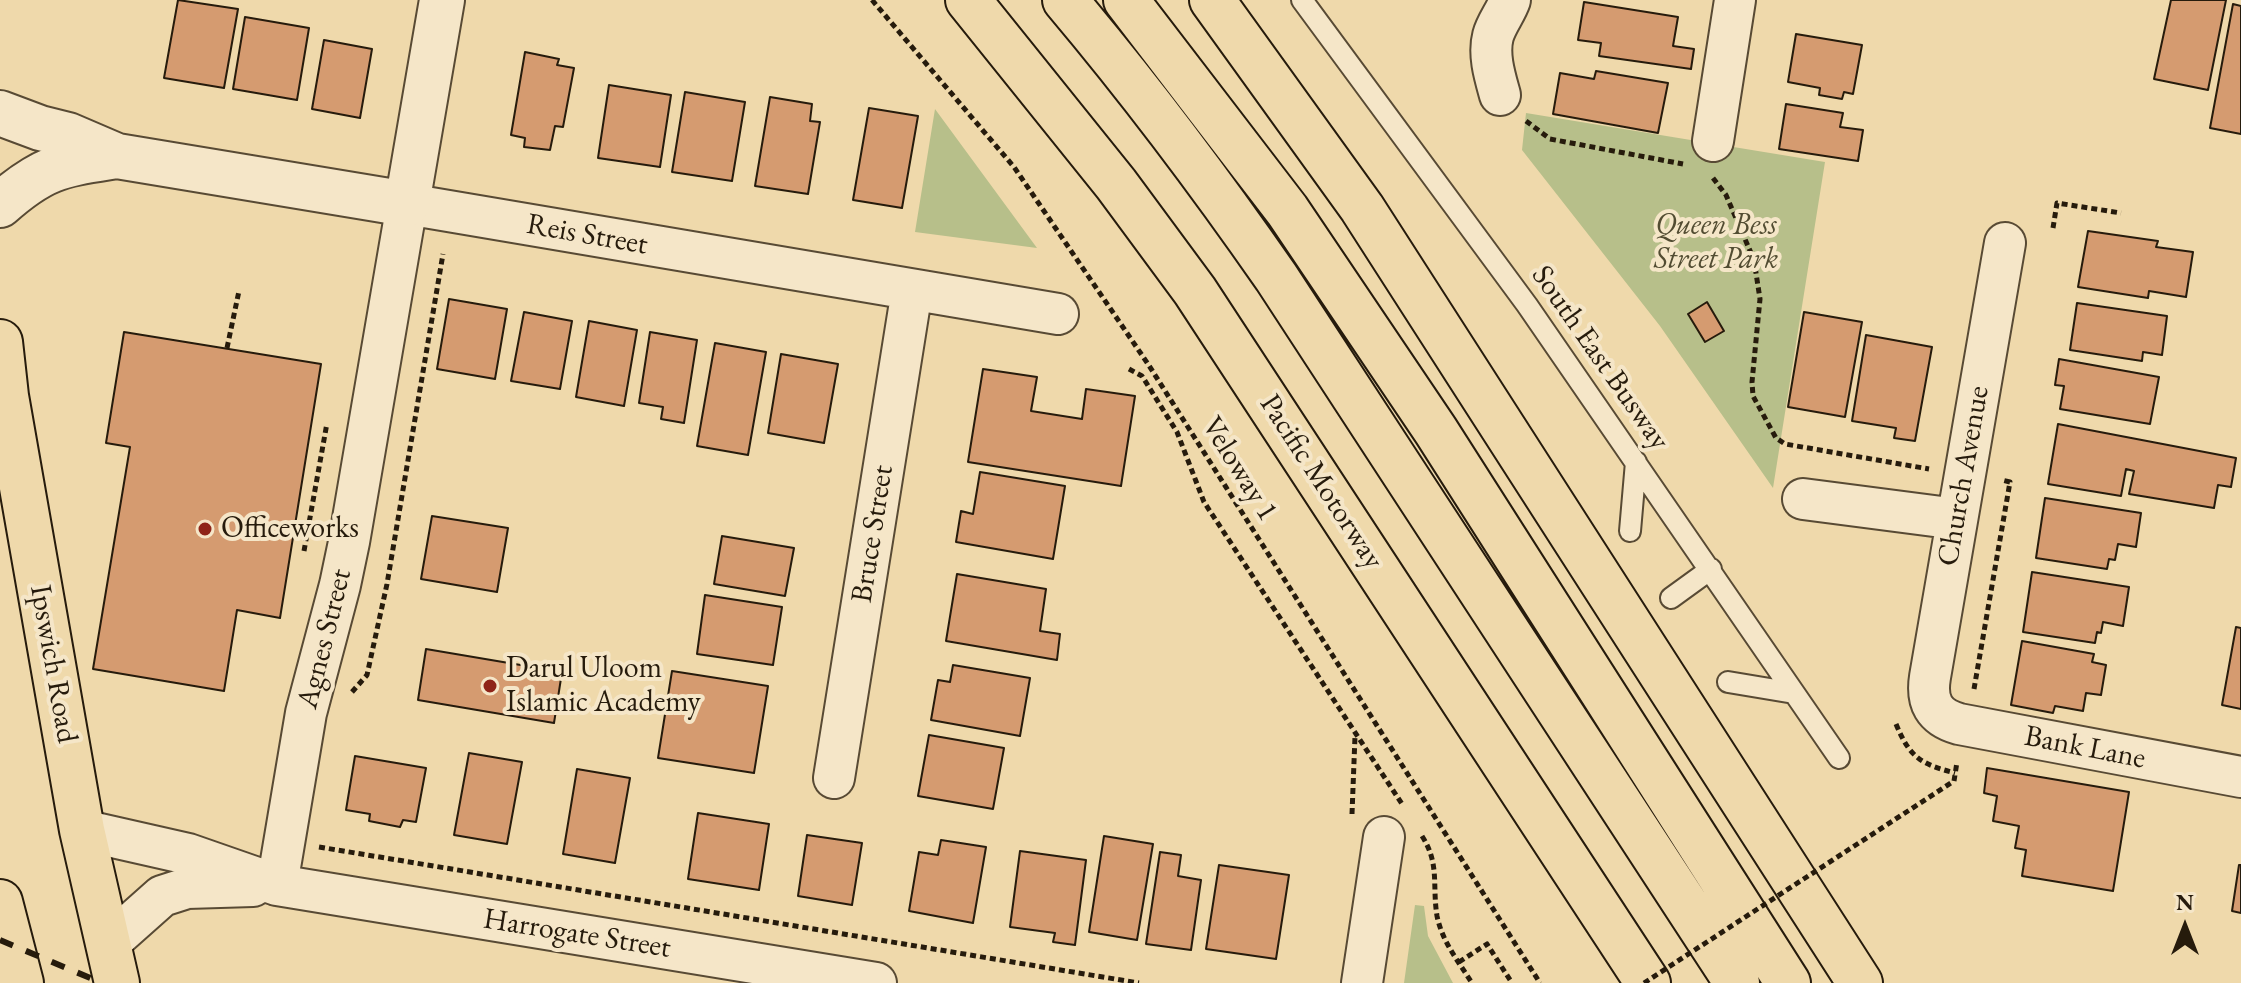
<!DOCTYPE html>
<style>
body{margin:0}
#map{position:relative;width:2241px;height:983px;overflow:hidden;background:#efd9ab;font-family:"EB Garamond",serif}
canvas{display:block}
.north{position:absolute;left:2145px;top:887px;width:80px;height:80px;-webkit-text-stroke:6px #f5e6c8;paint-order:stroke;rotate:0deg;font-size:22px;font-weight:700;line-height:32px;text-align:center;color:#261b0c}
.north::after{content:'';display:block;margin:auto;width:28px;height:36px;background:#261b0c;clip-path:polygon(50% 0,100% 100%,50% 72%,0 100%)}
</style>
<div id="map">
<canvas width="2241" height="983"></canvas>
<div class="north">N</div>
</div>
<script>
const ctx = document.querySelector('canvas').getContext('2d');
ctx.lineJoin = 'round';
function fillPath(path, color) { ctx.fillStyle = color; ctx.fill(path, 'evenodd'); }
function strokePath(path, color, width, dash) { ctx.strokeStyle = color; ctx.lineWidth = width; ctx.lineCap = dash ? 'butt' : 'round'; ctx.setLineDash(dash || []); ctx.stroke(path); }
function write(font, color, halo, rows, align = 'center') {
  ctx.font = font + ' "EB Garamond",serif'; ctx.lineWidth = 8; ctx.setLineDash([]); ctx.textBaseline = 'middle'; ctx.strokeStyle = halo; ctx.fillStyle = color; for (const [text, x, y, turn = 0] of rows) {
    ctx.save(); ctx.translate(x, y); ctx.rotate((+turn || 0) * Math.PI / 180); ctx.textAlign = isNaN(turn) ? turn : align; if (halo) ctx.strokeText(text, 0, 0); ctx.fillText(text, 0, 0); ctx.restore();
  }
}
fillPath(new Path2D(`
 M935 109 1037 248 915 232Z
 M1526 113 1825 162 1773 488 1660 326 1522 150Z
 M1415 905 1424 906 1428 936 1453 983H1404Z`), '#b7bf8a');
const building = new Path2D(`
 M178 0 238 9 224 88 164 78Z
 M2171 0H2226L2208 90 2154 79Z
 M1584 2 1678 17 1673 46 1694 49 1691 69 1599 56 1601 43 1578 40Z
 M2233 4 2241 6V134L2210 128Z
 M245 17 309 28 297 100 233 89Z
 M1796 34 1862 45 1853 94 1844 92 1842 99 1819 95 1820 88 1788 82Z
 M324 40 372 49 360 118 312 109Z
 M525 52 559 59 557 65 574 68 563 127 555 126 550 150 524 147 525 138 511 135Z
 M1596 71 1668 83 1658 133 1553 114 1560 73 1594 79Z
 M609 85 671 95 660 167 598 158Z
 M685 92 745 102 732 181 672 172Z
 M770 97 812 104 810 121 820 122 808 194 755 186Z
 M1786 104 1843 113 1840 127 1863 130 1858 161 1779 149Z
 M869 108 918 116 902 208 853 200Z
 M2088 231 2158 241 2156 247 2193 252 2186 297 2149 291 2148 298 2078 287Z
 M449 299 507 309 495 379 437 369Z
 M1707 302 1724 331 1705 342 1688 314Z
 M2077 303 2167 316 2162 355 2143 352 2142 361 2070 350Z
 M524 312 572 321 560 389 511 381Z
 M1804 312 1862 322 1845 417 1788 407Z
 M589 321 637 330 624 406 576 397Z
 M124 332 321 364 280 618 237 610 224 691 93 669 130 447 106 443Z
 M650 332 697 340 684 423 661 419 663 407 639 403Z
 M1866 335 1932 347 1915 441 1894 438 1896 428 1852 421Z
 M715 343 766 352 748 455 697 446Z
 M781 354 838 364 824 443 768 433Z
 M2059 359 2159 377 2150 424 2060 409 2064 386 2055 385Z
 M983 369 1037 377 1031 411 1082 419 1086 389 1135 396 1121 486 968 462Z
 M2058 424 2236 458 2231 487 2218 485 2214 508 2129 494 2134 471 2126 469 2121 496 2048 484Z
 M980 472 1065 486 1053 559 956 542 961 511 973 514Z
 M2045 498 2141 513 2136 547 2118 544 2115 560 2109 559 2107 569 2036 558Z
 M432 516 508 528 497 592 421 579Z
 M722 536 794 548 785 596 714 584Z
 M2032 572 2129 587 2123 626 2103 622 2101 633 2097 632 2095 643 2023 632Z
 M957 574 1046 589 1040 631 1060 634 1057 660 946 641Z
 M705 595 782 607 773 665 697 654Z
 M2236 627 2241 628V709L2222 705Z
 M2022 641 2094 654 2092 662 2106 665 2101 695 2086 693 2083 711 2055 706 2053 713 2011 705Z
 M426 649 562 672 554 723 418 700Z
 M953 665 1030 678 1020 736 931 720 938 680 950 682Z
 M672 671 768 686 754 773 658 758Z
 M929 735 1004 748 993 809 918 796Z
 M469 753 522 762 507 844 454 835Z
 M355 756 426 768 416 822 403 820 400 827 369 821 370 814 346 810Z
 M1987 768 2129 792 2113 891 2022 876 2026 850 2015 848 2019 826 1993 821 1997 796 1984 793Z
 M577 769 630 778 615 863 563 854Z
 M698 813 769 824 759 890 688 879Z
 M807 835 862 843 852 905 798 896Z
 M1104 836 1153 844 1137 940 1089 932Z
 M941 840 986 847 973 923 909 911 919 852 938 855Z
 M1020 851 1086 860 1075 945 1053 942 1055 933 1010 927Z
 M1160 852 1181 855 1178 876 1201 880 1191 950 1146 944Z
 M1219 865 1289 875 1276 959 1206 949Z
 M2239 865H2241V913L2232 911Z`);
fillPath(building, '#d59b70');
strokePath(building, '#261b0c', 2);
const service = new Path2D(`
 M1302 0 1527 305 1839 758
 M1630 531 1636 462
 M1671 598 1711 569
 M1728 682 1794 693`);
const minor = new Path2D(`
 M1500 95C1495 77 1488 55 1493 36 1496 24 1506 12 1510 0
 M1713 141 1735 0
 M2005 243 1930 677C1926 702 1934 717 1959 724L2241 777
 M1803 499 1957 519
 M834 778 912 290
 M82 830 188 854 277 885 876 983
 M277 885 306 713 340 585 349 542 407 204 1058 314
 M108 944 162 896 187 888 253 886
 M1362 983 1384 837`);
const tertiary = new Path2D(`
 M0 113 40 128 68 135 117 156 407 204 442 0
 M0 205C44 166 61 165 117 156`);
const trunk = new Path2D(`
 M0 342 6 396 82 830 117 983
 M0 902 21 983`);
const motorway = new Path2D(`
 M968 0 1116 184 1195 291 1648 983
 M1065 0C1140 89 1210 182 1276 277L1737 983
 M1126 0 1287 210 1436 431 1788 983
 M1212 0 1362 208 1860 983`);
strokePath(service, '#584a34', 24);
strokePath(minor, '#584a34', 44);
strokePath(tertiary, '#584a34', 48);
strokePath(trunk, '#261b0c', 48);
strokePath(motorway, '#261b0c', 48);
strokePath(new Path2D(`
 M872 0 1014 167 1148 364 1540 983
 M1526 121 1550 139 1683 164
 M1713 178 1726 195 1754 260 1760 299 1752 382 1753 396 1776 438 1785 444 1929 469
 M2053 228 2057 203 2121 213
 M227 348 239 291
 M1129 369 1142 376 1177 432 1204 502 1402 804
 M304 551 327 423
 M1974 689 2010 482 2002 480
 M352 692 367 675 387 584 443 254
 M1896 724C1910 758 1921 764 1955 773
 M1954 781 1957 762
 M1352 814 1355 736
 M1422 836C1440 864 1432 885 1437 916 1442 941 1458 961 1472 983
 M319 847 1139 983
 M1459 962 1487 944 1512 983`), '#261b0c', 5, [6, 4]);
strokePath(service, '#f5e6c8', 20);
strokePath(minor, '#f5e6c8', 40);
strokePath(tertiary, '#f5e6c8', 44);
strokePath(trunk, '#efd9ab', 44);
strokePath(motorway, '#efd9ab', 44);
strokePath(new Path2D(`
 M0 940 102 983`), '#261b0c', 6, [14, 14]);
strokePath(new Path2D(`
 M1644 983 1954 781`), '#261b0c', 5, [6, 4]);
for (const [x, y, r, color] of [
 [205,529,8,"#8f2418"],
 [490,686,8,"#8f2418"]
]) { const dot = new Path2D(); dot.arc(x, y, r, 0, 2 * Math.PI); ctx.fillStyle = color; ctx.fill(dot); strokePath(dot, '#f5e6c8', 3); }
write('italic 30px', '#524c32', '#f5e6c8', [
 ["Queen Bess",1716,226],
 ["Street Park",1716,260]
]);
write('30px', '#261b0c', '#f5e6c8', [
 ["Reis Street",587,235,10],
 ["South East Busway",1600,358,55],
 ["Veloway 1",1239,469,58],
 ["Church Avenue",1964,476,-80],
 ["Pacific Motorway",1321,482,57],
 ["Bruce Street",873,534,-81],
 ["Agnes Street",325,639,-76],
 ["Ipswich Road",53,664,80],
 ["Bank Lane",2085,748,11],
 ["Harrogate Street",577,934,9]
]);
write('30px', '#261b0c', '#f5e6c8', [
 ["Officeworks",221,529],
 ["Darul Uloom",506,669],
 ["Islamic Academy",506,703]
], 'left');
</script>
